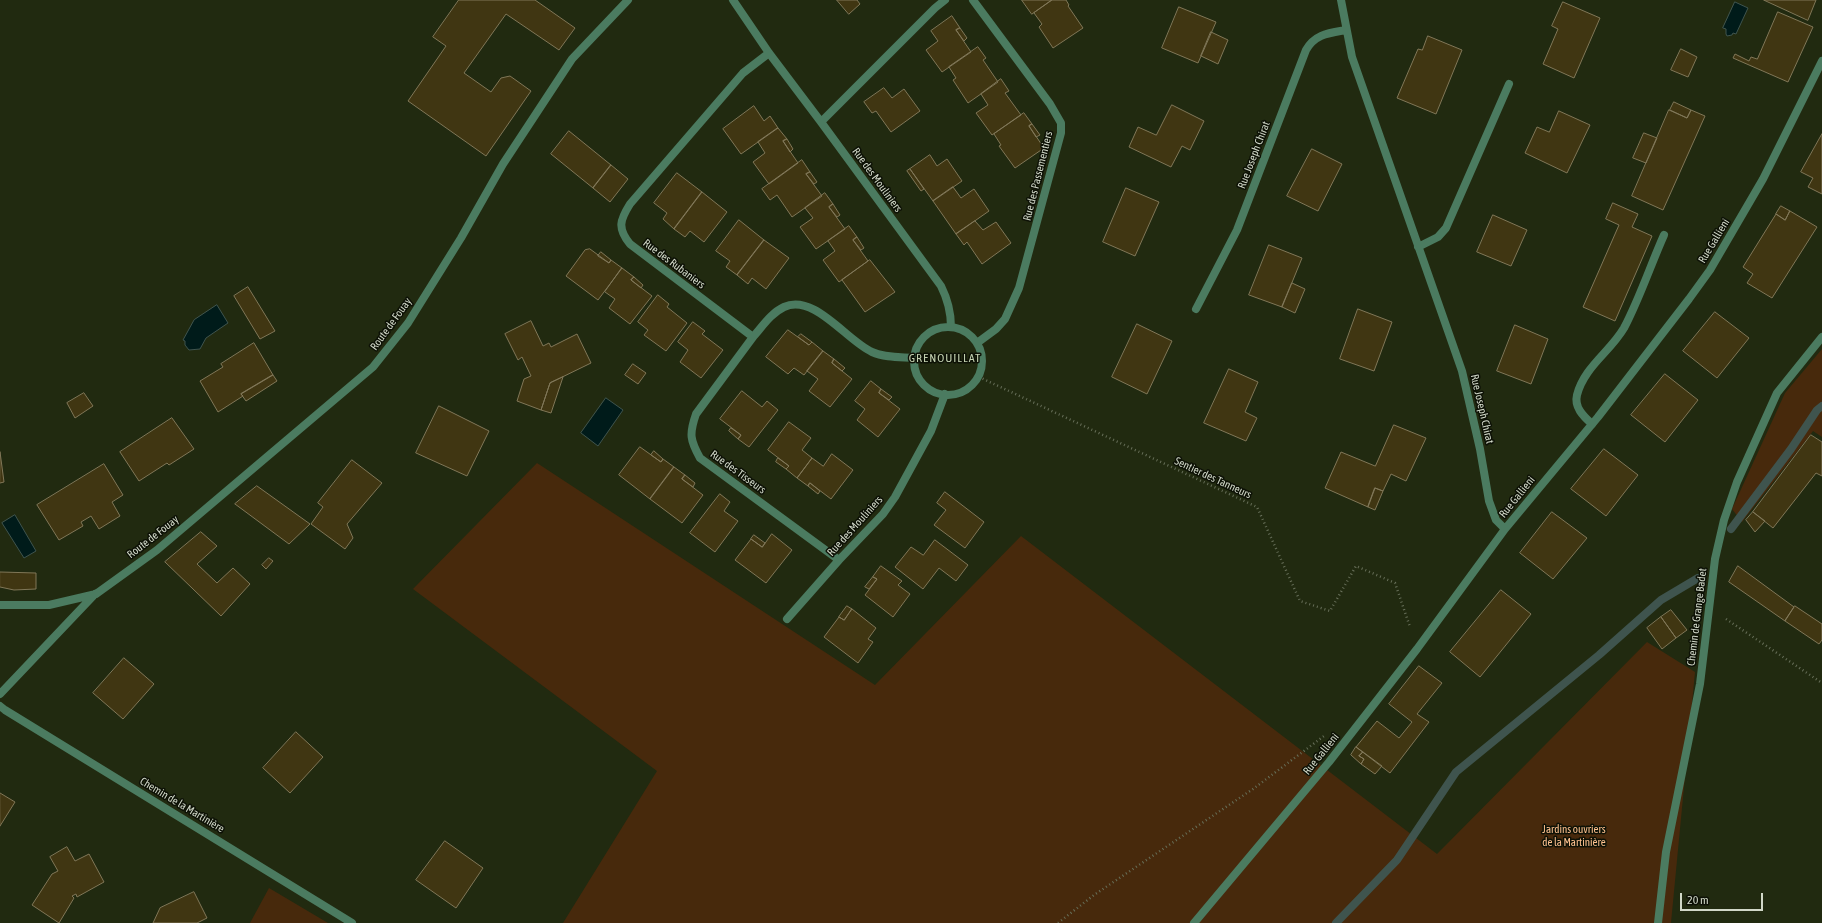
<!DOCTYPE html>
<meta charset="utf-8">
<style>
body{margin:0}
#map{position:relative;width:1822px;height:923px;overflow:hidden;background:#212a10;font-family:"Asap Condensed",sans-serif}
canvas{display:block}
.scale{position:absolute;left:1680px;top:893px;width:83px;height:18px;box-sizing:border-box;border:2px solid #d1d8c8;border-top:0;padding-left:5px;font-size:12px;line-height:14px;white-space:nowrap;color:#d1d8c8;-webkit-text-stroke:3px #0d1106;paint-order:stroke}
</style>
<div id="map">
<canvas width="1822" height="923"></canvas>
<div class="scale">20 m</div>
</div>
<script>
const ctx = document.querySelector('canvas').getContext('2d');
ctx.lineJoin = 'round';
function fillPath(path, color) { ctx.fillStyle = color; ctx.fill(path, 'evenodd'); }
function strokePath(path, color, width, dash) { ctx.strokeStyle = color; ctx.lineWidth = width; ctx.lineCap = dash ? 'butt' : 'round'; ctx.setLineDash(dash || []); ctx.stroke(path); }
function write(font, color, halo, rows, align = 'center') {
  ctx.font = font + ' "Asap Condensed",sans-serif'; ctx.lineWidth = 3; ctx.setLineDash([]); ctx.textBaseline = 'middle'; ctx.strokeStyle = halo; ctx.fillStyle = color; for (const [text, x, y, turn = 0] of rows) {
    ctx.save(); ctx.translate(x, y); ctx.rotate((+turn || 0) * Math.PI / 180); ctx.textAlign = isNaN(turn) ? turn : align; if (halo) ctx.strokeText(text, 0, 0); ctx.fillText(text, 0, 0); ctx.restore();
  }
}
fillPath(new Path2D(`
 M1822 349V437L1813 431 1742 522 1732 509 1785 393Z
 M537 463 875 685 1021 536 1437 854 1647 642 1695 672 1671 923H563L657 771 413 589Z
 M269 888 328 923H250Z`), '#47290c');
const water = new Path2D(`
 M1735 2 1748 8 1736 34 1733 33 1732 35 1727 36 1726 34V29L1723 28Z
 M217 305 228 323 206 338 200 349 189 350 185 345V341L183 340 194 320Z
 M606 398 623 410 598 446 581 433Z
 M15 515 36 551 24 558 2 523Z`);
fillPath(water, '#001b1a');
strokePath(water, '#3f544e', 1);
strokePath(new Path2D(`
 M1731 529 1791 449 1817 410 1822 406
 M1336 923 1397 860 1456 772 1599 655 1661 600 1698 578`), '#3f544e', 8);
const building = new Path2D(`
 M459 0H535L575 28 559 50 506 14 464 73 491 92 501 78 510 76 531 91 486 156 408 101 446 46 433 37Z
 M837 0H857L860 4 849 14Z
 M1022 0H1052L1032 14Z
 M1052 0H1066L1069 5 1068 6 1083 28 1053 48 1039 27 1042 24 1034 13Z
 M1764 0H1816L1808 20Z
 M1563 2 1600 18 1574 78 1543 64 1558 29 1552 26Z
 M1179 7 1216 22 1198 63 1162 48Z
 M1778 12 1813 27 1788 82 1733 58 1735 54 1749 61 1751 57 1757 59Z
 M952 16 960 28 956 30 971 52 942 72 926 50 938 41 931 31Z
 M960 28 967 38 964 41 956 30Z
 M1211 32 1228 40 1218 64 1201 56Z
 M1428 36 1462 50 1436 114 1397 98 1418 49 1422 50Z
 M978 47 986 58 983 60 998 82 968 103 953 80 956 78 949 67Z
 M1681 49 1697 57 1688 77 1671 70Z
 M1001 79 1009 91 1005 93 1021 115 992 135 976 113 988 105 981 94Z
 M884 88 892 98 904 89 920 111 891 132 876 111 872 113 864 102Z
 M1674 102 1691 110 1687 118 1670 110Z
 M1172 105 1204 121 1190 150 1182 146 1171 167 1129 147 1138 127 1156 135Z
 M754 106 764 121 770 116 778 128 741 154 723 129Z
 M1669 110 1687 118 1691 110 1705 116 1663 210 1632 196Z
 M1559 111 1590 125 1567 173 1525 153 1537 127 1549 132Z
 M1024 113 1032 124 1029 126 1044 148 1015 168 999 146 1001 145 994 134Z
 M1032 124 1040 135 1036 137 1029 126Z
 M778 128 787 139 783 141 798 163 769 184 753 162 765 153 758 142Z
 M569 131 611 165 593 188 551 154Z
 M1644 133 1657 138 1646 163 1633 158Z
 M1822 134V194L1808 187 1813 178 1801 172Z
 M787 139 793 149 790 152 783 141Z
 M1312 149 1342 164 1318 211 1287 196Z
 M930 155 937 166 947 159 962 181 933 201 910 169Z
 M802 160 810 172 806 174 822 196 792 217 777 195 770 200 762 189Z
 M611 165 628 179 610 202 593 188Z
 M910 169 924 189 921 191 907 171Z
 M810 172 817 182 814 184 806 174Z
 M677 173 702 192 674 229 663 219 667 213 654 203Z
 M953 187 961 198 974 189 989 211 956 234 933 201Z
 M1126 188 1159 202 1135 256 1103 242Z
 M702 192 727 212 704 242 690 231 685 237 674 229Z
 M825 193 833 204 829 207 845 229 816 249 800 227 813 218 805 208Z
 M1613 203 1638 214 1632 227 1652 236 1615 321 1583 307 1619 225 1606 219Z
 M833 204 840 215 837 217 829 207Z
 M1781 206 1790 211 1785 220 1776 214Z
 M1790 211 1817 227 1772 298 1747 283 1753 274 1743 267 1776 214 1785 220Z
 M1493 215 1527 230 1511 266 1477 252Z
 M739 220 764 240 737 275 726 267 730 261 716 251Z
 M975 221 983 230 996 222 1011 243 982 264 967 242 964 245 956 234Z
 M849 226 857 237 853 240 868 261 839 282 823 260 835 251 828 241Z
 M857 237 864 248 861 250 853 240Z
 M764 240 789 258 766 289 752 278 748 284 737 275Z
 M1269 245 1302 258 1282 307 1249 295Z
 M590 249 609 263 611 260 622 268 598 300 566 276 585 250Z
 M601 252 611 260 609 263 598 256Z
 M870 260 895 292 865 312 842 280Z
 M622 268 634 277 631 280 652 296 630 324 609 308 615 299 605 292Z
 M634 277 643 285 641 288 631 280Z
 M1292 283 1305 289 1295 313 1282 307Z
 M248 287 275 331 260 339 234 296Z
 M658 295 669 304 667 307 687 323 666 351 644 335 648 330 638 322Z
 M1358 309 1392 322 1374 371 1340 359Z
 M1715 312 1749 338 1717 378 1683 351Z
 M531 321 543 346 549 343 551 347 577 334 591 363 550 383 541 410 517 401 524 379 531 376 522 357 518 360 505 334Z
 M693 322 705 331 702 334 723 350 701 378 680 362 688 350 678 342Z
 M1137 324 1172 341 1147 394 1112 377Z
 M1515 325 1548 339 1531 384 1497 371Z
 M788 330 809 345 812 342 823 351 804 375 794 368 788 374 766 357Z
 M801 334 812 342 809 345 798 337Z
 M254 343 273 375 241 394 243 396 218 412 200 381 223 367 221 364Z
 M823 351 834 359 832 363 852 379 830 407 809 391 818 379 807 371Z
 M834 359 845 368 842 371 832 363Z
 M633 364 646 373 638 384 625 375Z
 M1229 369 1258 382 1245 412 1257 418 1246 441 1204 423Z
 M1665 374 1698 400 1665 442 1631 415Z
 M273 375 277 381 246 401 241 394Z
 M563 377 551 413 541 410 550 383Z
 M871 381 881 389 879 393 900 409 878 437 857 420 865 409 855 401Z
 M881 389 892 397 889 400 879 393Z
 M742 391 762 407 767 401 778 410 749 447 738 439 741 435 720 419Z
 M84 393 93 406 75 418 67 403Z
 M439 406 489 431 467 476 416 453Z
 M172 418 194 449 169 465 167 463 139 481 120 452Z
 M789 422 811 438 802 450 812 458 797 478 786 469 789 466 768 450Z
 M1394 425 1426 438 1406 481 1391 474 1383 491 1375 488 1368 507 1325 488 1341 452 1375 466Z
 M731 428 741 435 738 439 729 431Z
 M1811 435 1822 442V476L1816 473 1773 528 1753 512Z
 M640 447 661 462 663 459 674 467 650 499 619 475Z
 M1604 449 1638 475 1606 516 1571 489Z
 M654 451 663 459 661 462 651 455Z
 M0 452 4 482 0 483Z
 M832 454 853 470 831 499 810 483 808 486 797 478 812 458 823 466Z
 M778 458 789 466 786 469 776 462Z
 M352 460 382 483 347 524 353 538 345 549 311 524 323 507 318 503Z
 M104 464 123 495 112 502 120 516 99 529 91 516 81 522 83 526 59 540 37 505Z
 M674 467 685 475 682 479 703 495 682 523 650 499Z
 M685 475 695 483 693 487 682 479Z
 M810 483 820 491 818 494 808 486Z
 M257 486 310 524 289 544 235 504Z
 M1375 488 1383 491 1375 510 1368 507Z
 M945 492 984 522 965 548 934 525 946 510 937 503Z
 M720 494 730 502 724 511 738 521 715 552 690 533Z
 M1552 512 1587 538 1553 579 1520 553Z
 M1753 512 1765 521 1755 532 1746 520Z
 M201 532 217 546 197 564 217 583 233 568 250 584 221 616 165 562Z
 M772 534 792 550 766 583 735 560 751 539 762 547Z
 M754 535 765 543 762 547 751 539Z
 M935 540 968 565 956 581 939 568 923 589 895 567 911 547 923 555Z
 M269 558 273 561 266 569 262 565Z
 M881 566 902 581 898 585 910 594 893 617 865 595 877 579 873 577Z
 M1738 566 1794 607 1785 621 1729 582Z
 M0 572 36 573V589L14 590 0 587Z
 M873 577 877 579 869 589 865 587Z
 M1501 590 1531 614 1480 677 1450 652Z
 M847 606 852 609 844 620 839 617Z
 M1795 606 1822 624V640L1819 644 1785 621Z
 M852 609 876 628 868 639 873 642 858 663 824 637 839 617 844 620Z
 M1671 610 1687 630 1676 638 1661 617Z
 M1661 617 1676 638 1662 649 1647 628Z
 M124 658 154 684 123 719 93 693Z
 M1419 666 1442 683 1417 714 1429 722 1390 773 1356 747 1377 721 1399 738 1412 722 1389 704Z
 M296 732 323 757 290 793 263 768Z
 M1356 747 1363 752 1359 756 1364 759 1361 764 1351 755Z
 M1363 752 1382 766 1375 774 1361 764 1364 759 1359 756Z
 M0 793 15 802 0 826Z
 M445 841 483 868 456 908 416 880Z
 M67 847 75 861 89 854 104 882 77 897 76 894 72 896 74 898 59 923 32 905 52 874 58 871 50 857Z
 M194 892 207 918 197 923H153L160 908Z`);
fillPath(building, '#403612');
strokePath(building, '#807758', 1);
strokePath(new Path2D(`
 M979 377 1257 507 1300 601 1330 611 1356 566 1395 583 1410 627
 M1726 619 1822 683
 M1058 923 1094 895 1253 789 1324 736`), '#676f59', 2.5, [1, 3]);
strokePath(new Path2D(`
 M1592 424C1583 416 1574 407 1577 395 1584 367 1610 352 1624 328 1639 300 1651 264 1664 235`), '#4b7b60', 8);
strokePath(new Path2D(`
 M733 0 769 53 821 122 941 286C948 300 951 311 951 327
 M973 0 1050 104 1061 123V133L1019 288 1005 319 996 329 977 343
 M1341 0 1352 57 1462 371 1480 449 1489 501 1496 520 1505 529
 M769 53 743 73 630 204C620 220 617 228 630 244L753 337C762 327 771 313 784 307 814 293 847 341 872 352 885 358 901 357 914 358
 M821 122 935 8 945 0
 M1418 247 1438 237 1446 228 1509 84
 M1196 309 1237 230 1306 50C1315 34 1329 33 1346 30
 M914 361a34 34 0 1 1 68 0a34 34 0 1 1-68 0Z
 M753 337 696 414C689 434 690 440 700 458L839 560
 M0 605H49L96 594 157 550 373 367 408 323 461 238 503 164 572 59 628 0
 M787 619 839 560 883 514 895 497 931 431 945 394
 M0 694 95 594
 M0 706 5 710 352 923
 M1194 923 1329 762 1417 649 1505 529 1598 417 1689 299 1710 270 1763 179 1822 61
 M1658 923 1666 852 1700 684 1715 559 1724 520 1737 482 1777 393 1822 337`), '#4b7b60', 8);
write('11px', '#d1d8c8', '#0d1106', [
 ["Rue Joseph Chirat",1254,155,-69],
 ["Rue des Passementiers",1038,176,-76],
 ["Rue des Mouliniers",877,180,54],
 ["Rue Gallieni",1714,241,-59],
 ["Rue des Rubaniers",674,264,37],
 ["Route de Fouay",391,324,-54],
 ["Rue Joseph Chirat",1482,409,77],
 ["Rue des Tisseurs",738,472,36],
 ["Sentier des Tanneurs",1213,478,25],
 ["Rue Gallieni",1517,497,-51],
 ["Rue des Mouliniers",855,526,-48],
 ["Route de Fouay",153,537,-38],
 ["Chemin de Grange Badet",1697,617,-83],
 ["Rue Gallieni",1321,754,-51],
 ["Chemin de la Martinière",182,805,31]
]);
write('11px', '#ffc28f', '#0d1106', [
 ["Jardins ouvriers",1574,830],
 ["de la Martinière",1574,843]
]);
ctx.letterSpacing = '1px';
write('12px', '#c3d1b0', '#0d1106', [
 ["GRENOUILLAT",945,358]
]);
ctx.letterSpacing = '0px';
</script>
